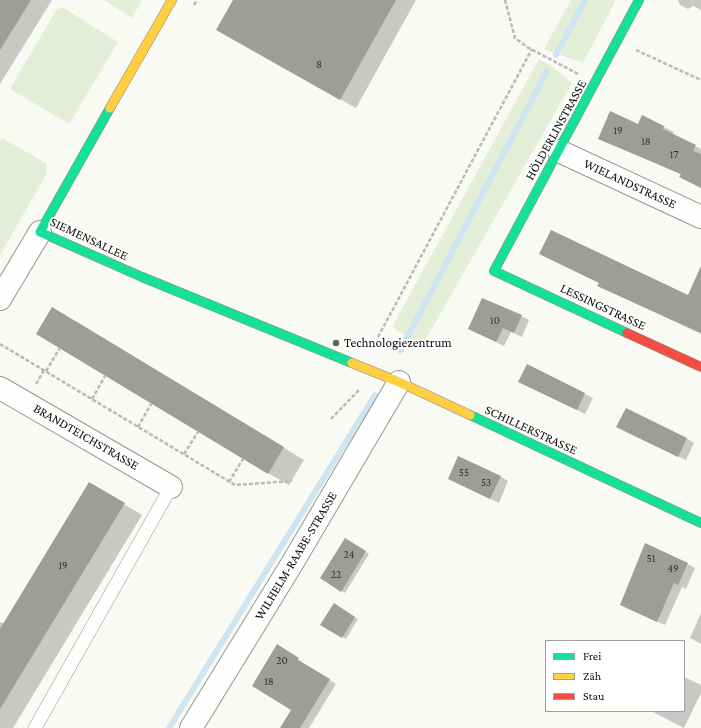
<!DOCTYPE html>
<meta charset="utf-8">
<style>
body{margin:0}
#map{position:relative;width:701px;height:728px;overflow:hidden;background:#fafaf5;font-family:"Crimson Pro",serif}
canvas{display:block}
.legend{position:absolute;left:545px;top:640px;width:140px;height:72px;box-sizing:border-box;background:#fff;border:1px solid #9f9f9f;margin:0;padding:5px 7px;list-style:none;font-size:12px;color:#0f0f0f}
.legend li{display:flex;align-items:center;gap:8px;height:20px}
.legend b{width:20px;border:1px solid #9f9f9f}
</style>
<div id="map">
<canvas width="701" height="728"></canvas>
<ul class="legend">
<li><b style="height:5px;background:#16e098"></b>Frei</li>
<li><b style="height:5px;background:#ffcf43"></b>Zäh</li>
<li><b style="height:5px;background:#f24e42"></b>Stau</li>
</ul>
</div>
<script>
const ctx = document.querySelector('canvas').getContext('2d');
ctx.lineJoin = 'round';
function fillPath(path, color) { ctx.fillStyle = color; ctx.fill(path, 'evenodd'); }
function strokePath(path, color, width, dash) { ctx.strokeStyle = color; ctx.lineWidth = width; ctx.lineCap = dash ? 'butt' : 'round'; ctx.setLineDash(dash || []); ctx.stroke(path); }
function write(font, color, halo, rows, align = 'center') {
  ctx.font = font + ' "Crimson Pro",serif'; ctx.lineWidth = 4; ctx.setLineDash([]); ctx.textBaseline = 'middle'; ctx.strokeStyle = halo; ctx.fillStyle = color; for (const [text, x, y, turn = 0] of rows) {
    ctx.save(); ctx.translate(x, y); ctx.rotate((+turn || 0) * Math.PI / 180); ctx.textAlign = isNaN(turn) ? turn : align; if (halo) ctx.strokeText(text, 0, 0); ctx.fillText(text, 0, 0); ctx.restore();
  }
}
fillPath(new Path2D(`
 M104 0H142L132 18Z
 M571 0H616L583 63 544 49Z
 M62 7 118 42 69 124 10 89 56 10Z
 M539 59 553 67 572 83 422 346 392 327Z
 M2 138 46 163 47 173 0 255V141Z`), '#e4eed7');
fillPath(new Path2D(`
 M1 0H52L0 84V2Z
 M234 0H416L356 108 217 30Z
 M678 0H701V10L693 6 688 9 680 5Z
 M638 125 664 127 674 132 673 135 701 149V188L682 175 599 138Z
 M541 254 701 299V334L609 291 600 283Z
 M521 316 529 320 522 337 511 332 504 346 469 329Z
 M74 320 304 460 289 485 268 473Z
 M527 366 593 398 585 414 527 386Z
 M626 432 686 438 694 443 686 460Z
 M500 476 508 481 499 503 457 483Z
 M107 494 142 515 13 728H0V622L4 624Z
 M345 539 369 554 345 593 321 578Z
 M688 564 695 568 686 589 682 587 665 625 629 609Z
 M334 604 358 619 346 639 321 624Z
 M701 613V644L690 638Z
 M277 646 336 684 309 728H281L293 709Z
 M684 677 701 685V693L684 728 651 711H684Z`), '#0003');
strokePath(new Path2D(`
 M556 55 585 0
 M400 351 547 71
 M169 728 375 395`), '#cfe5f1', 6);
fillPath(new Path2D(`
 M0 0H31L0 50Z
 M233 0H396L340 100 216 30Z
 M610 111 638 124 642 115 664 126 663 129 696 145 693 151 701 154V188L679 177 681 174 598 139Z
 M551 230 688 295 701 266V333L597 286 599 283 539 254Z
 M482 298 522 315 514 333 503 328 496 342 468 329Z
 M52 307 284 447 268 474 36 334Z
 M527 364 585 393 577 410 518 382Z
 M626 408 687 438 678 457 616 427Z
 M458 456 501 476 490 499 448 479Z
 M89 482 125 503 0 709V629Z
 M345 538 366 551 341 592 320 578Z
 M645 543 688 563 678 585 674 583 657 622 620 605Z
 M334 603 355 617 342 638 320 625Z
 M277 644 299 658 298 660 330 679 300 728H280L291 710 252 686Z`), '#9e9d9a');
const lane = new Path2D(`
 M35 728 171 487`);
const street = new Path2D(`
 M559 151 701 217
 M0 299 40 232
 M0 388 171 487
 M191 728 293 562 399 382`);
const fast = new Path2D(`
 M110 108 40 232 142 277 352 363
 M627 333 494 271 639 0
 M470 415 701 523`);
const slow = new Path2D(`
 M110 108 172 0
 M352 363 399 382 470 415`);
const jam = new Path2D(`
 M627 333 701 367`);
strokePath(lane, '#959593', 14);
strokePath(street, '#959593', 24);
strokePath(fast, '#8b8b89', 10);
strokePath(slow, '#8b8b89', 10);
strokePath(jam, '#8b8b89', 10);
strokePath(new Path2D(`
 M505 0 515 38 527 47 578 74
 M194 5 197 0
 M636 50 701 80
 M378 337 532 49
 M0 344 235 485 292 481
 M46 371 60 348
 M36 384 44 370
 M92 399 105 376
 M331 419 359 390
 M138 427 151 404
 M184 454 198 432
 M229 482 243 459`), '#b9b9b8', 2.5, [4, 2]);
strokePath(lane, '#fefefe', 13);
strokePath(street, '#fefefe', 22);
strokePath(fast, '#16e098', 9);
strokePath(slow, '#ffcf43', 9);
strokePath(jam, '#f24e42', 9);
for (const [x, y, r, color] of [
 [336,343,4,"#616160"]
]) { const dot = new Path2D(); dot.arc(x, y, r, 0, 2 * Math.PI); ctx.fillStyle = color; ctx.fill(dot); strokePath(dot, '#fff', 1.5); }
write('11px', '#333232', null, [
 ["8",319,65],
 ["19",618,131],
 ["18",646,142],
 ["17",674,155],
 ["10",495,321],
 ["55",464,473],
 ["53",486,483],
 ["24",349,555],
 ["51",651,559],
 ["19",63,566],
 ["49",673,569],
 ["22",336,575],
 ["20",282,661],
 ["18",269,682]
]);
write('13px', '#0f0f0f', '#fff', [
 ["HÖLDERLINSTRASSE",556,130,-61],
 ["WIELANDSTRASSE",630,184,25],
 ["SIEMENSALLEE",89,239,25],
 ["LESSINGSTRASSE",603,307,25],
 ["SCHILLERSTRASSE",531,430,25],
 ["BRANDTEICHSTRASSE",86,437,30],
 ["WILHELM-RAABE-STRASSE",296,556,-59]
]);
write('13px', '#0f0f0f', '#fff', [
 ["Technologiezentrum",344,343]
], 'left');
</script>
